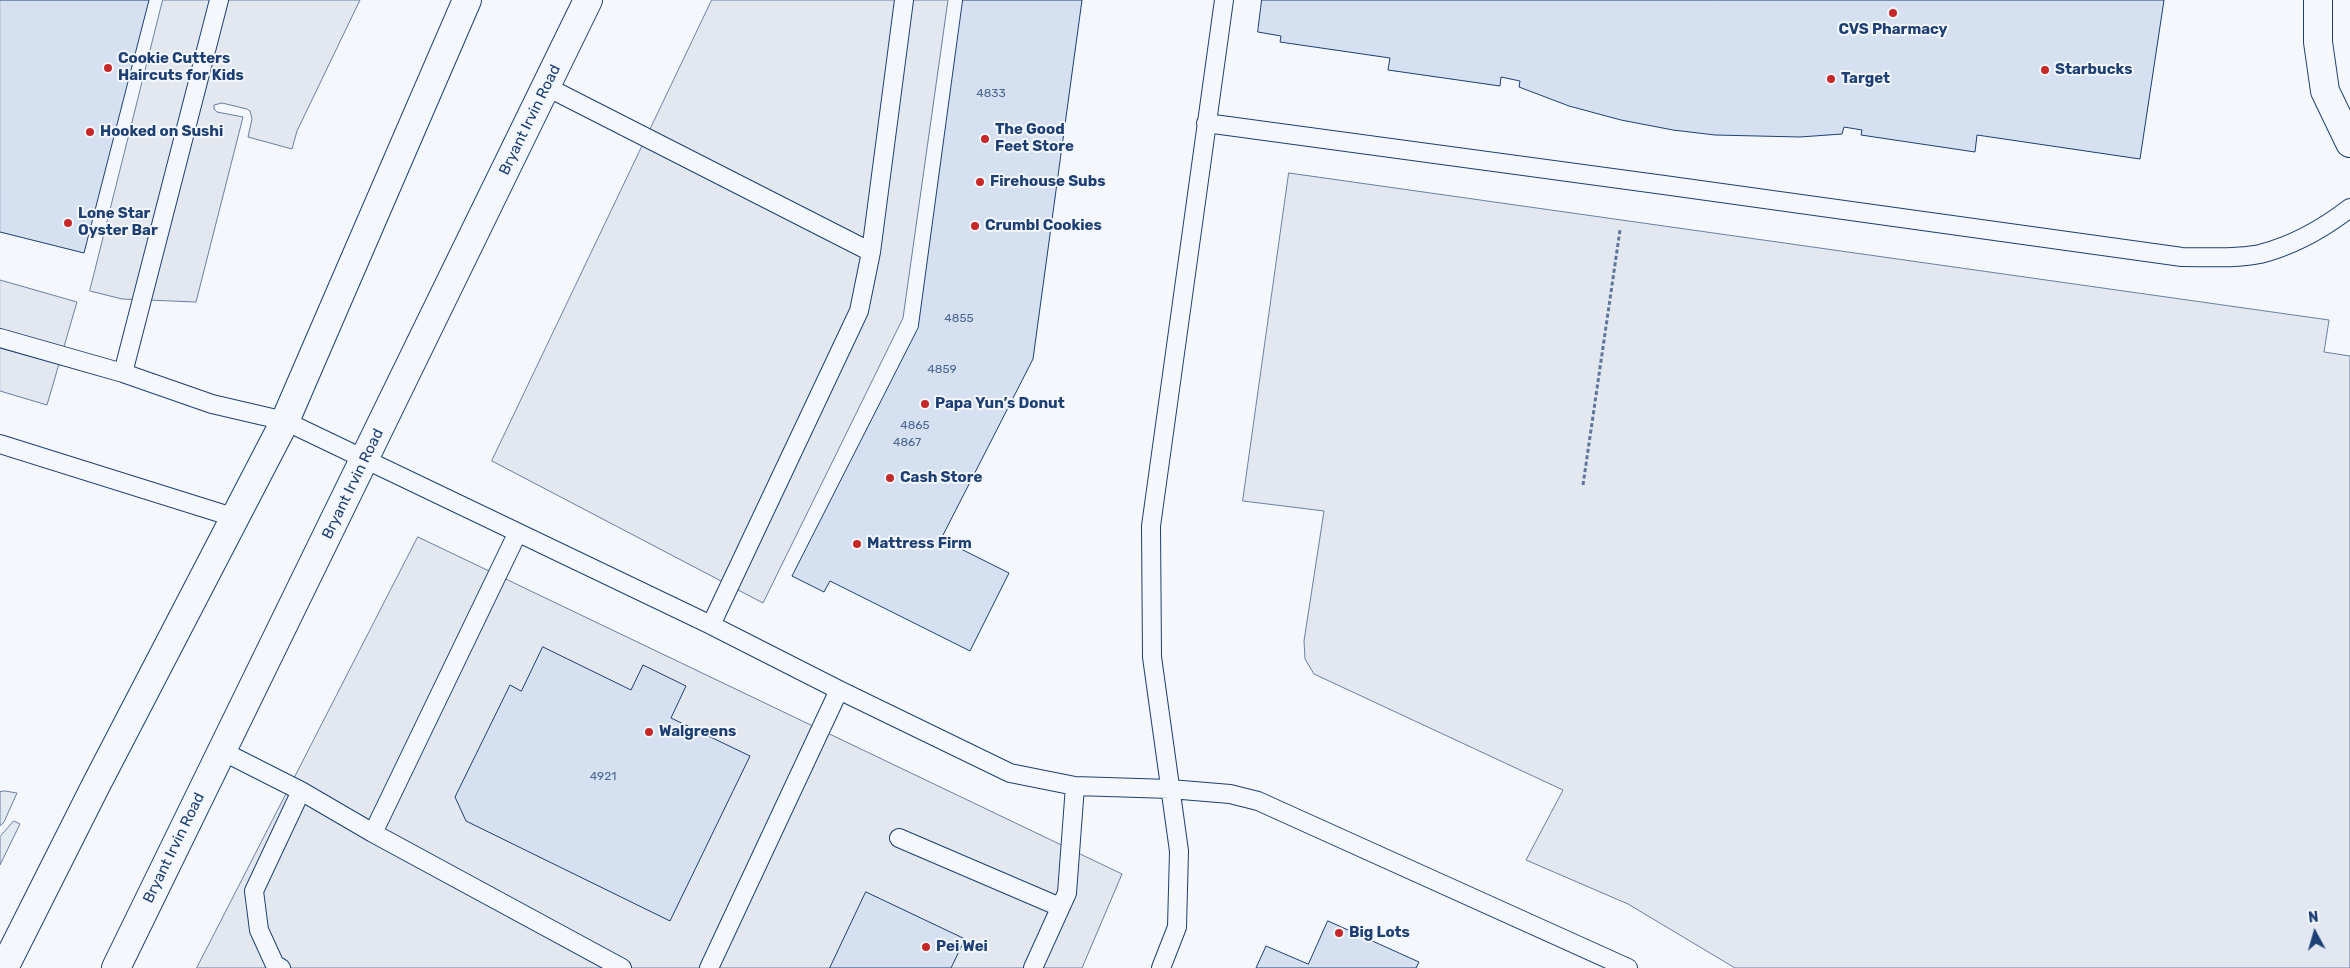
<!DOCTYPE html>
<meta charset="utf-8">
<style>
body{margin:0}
#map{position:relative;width:2350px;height:968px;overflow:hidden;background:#f4f7fb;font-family:Rubik,sans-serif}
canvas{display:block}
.north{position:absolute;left:2290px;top:908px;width:50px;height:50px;-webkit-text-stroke:4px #f4f7fb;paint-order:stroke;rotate:354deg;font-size:14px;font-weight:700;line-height:20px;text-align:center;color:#1d3f73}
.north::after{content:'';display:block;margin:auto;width:18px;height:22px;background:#1d3f73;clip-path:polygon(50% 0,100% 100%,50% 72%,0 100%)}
</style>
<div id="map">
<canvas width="2350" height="968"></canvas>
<div class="north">N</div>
</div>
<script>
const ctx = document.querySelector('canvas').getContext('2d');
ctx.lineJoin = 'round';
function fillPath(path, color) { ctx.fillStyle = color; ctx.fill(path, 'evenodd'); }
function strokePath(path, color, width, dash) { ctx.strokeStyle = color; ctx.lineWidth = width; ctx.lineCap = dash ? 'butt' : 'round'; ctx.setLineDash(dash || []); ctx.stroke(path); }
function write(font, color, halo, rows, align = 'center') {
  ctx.font = font + ' Rubik,sans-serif'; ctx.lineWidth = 4; ctx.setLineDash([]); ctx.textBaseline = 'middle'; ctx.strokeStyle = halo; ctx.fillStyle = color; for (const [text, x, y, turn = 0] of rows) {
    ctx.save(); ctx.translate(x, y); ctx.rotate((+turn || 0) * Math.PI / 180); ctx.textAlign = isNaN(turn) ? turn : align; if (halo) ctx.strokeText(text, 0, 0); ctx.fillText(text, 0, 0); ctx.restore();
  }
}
const green = new Path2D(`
 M5 791 17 793 4 822 0 826V792Z
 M14 821 20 824 0 865V837Z`);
fillPath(green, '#e3e9f0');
strokePath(green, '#687fa3', 1);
const parking = new Path2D(`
 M163 0H360L297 131 292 149 248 137 252 119 250 111 247 109 222 103 214 105V109L217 112 243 117 196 302 122 299 90 291Z
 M712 0H948L903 318 763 603 492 461Z
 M1289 173 2329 320 2324 352 2350 356V968H1735L1628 904 1526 860 1563 790 1314 674 1305 659 1304 641 1324 511 1243 501Z
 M0 280 77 302 47 405 0 391Z
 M418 537 1122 874 1082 968H197Z`);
fillPath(parking, '#e3e8f0');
strokePath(parking, '#687fa3', 1);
const building = new Path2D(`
 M0 0H149L84 253 0 232Z
 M963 0H1082L1033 359 941 539 1009 573 970 651 830 581 824 592 792 576 918 328Z
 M1262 0H2164L2140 159 1977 135 1975 152 1861 135 1862 130 1844 127 1842 134 1800 137 1715 135 1673 130 1621 120 1569 106 1519 87 1520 81 1501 77 1500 86 1388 70 1390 58 1280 42 1281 36 1258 32Z
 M543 647 631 690 643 665 686 686 671 718 750 756 670 921 466 821 455 797 510 685 521 691Z
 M866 892 965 939 951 968H830Z
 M1328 921 1419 962 1416 968H1256L1266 946 1308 964Z`);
fillPath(building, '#d5e0f0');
strokePath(building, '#1d3f73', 1);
const service = new Path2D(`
 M547 87 871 252 904 0
 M1206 123 1664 185 2182 257C2207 257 2235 259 2260 254 2292 246 2324 228 2350 208
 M0 338 123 373 212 404 285 421 711 625 839 690 1010 773 1075 786 1170 789 1230 794 1258 801 1628 968
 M123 373 219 0
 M0 444 236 518
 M711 625 859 311 871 252
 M222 751 301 791 373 833 517 534
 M373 833 622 968
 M899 838 1060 907
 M281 968 275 965 259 930 254 891 301 791
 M709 968 839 690
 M1033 968 1067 893 1075 786
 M1161 968 1177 927 1179 851 1152 657 1151 526 1224 0`);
const minor = new Path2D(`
 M2318 0V42L2325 91 2350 143`);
const secondary = new Path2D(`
 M4 968 95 787 285 421 467 0
 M116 968 588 0`);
strokePath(service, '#1d3f73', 20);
strokePath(minor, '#1d3f73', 30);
strokePath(secondary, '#1d3f73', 30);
strokePath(new Path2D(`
 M1583 485 1620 230`), '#5e769c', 3, [4, 2.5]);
strokePath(service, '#f4f7fb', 18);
strokePath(minor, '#f4f7fb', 28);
strokePath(secondary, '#f4f7fb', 28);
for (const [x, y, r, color] of [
 [1893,13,5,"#c62828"],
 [108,68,5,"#c62828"],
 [2045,70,5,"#c62828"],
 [1831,79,5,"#c62828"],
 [90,132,5,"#c62828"],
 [985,139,5,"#c62828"],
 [980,182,5,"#c62828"],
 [68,223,5,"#c62828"],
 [975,226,5,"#c62828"],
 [925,404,5,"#c62828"],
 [890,478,5,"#c62828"],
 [857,544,5,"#c62828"],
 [649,732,5,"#c62828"],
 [1339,933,5,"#c62828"],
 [926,947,5,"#c62828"]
]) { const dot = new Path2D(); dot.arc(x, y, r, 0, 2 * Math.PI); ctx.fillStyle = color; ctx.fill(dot); strokePath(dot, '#f4f7fb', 2); }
write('12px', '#4b6792', null, [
 ["4833",991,94],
 ["4855",959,319],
 ["4859",942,370],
 ["4865",915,426],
 ["4867",907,443],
 ["4921",603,777]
]);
write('bold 15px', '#1d3f73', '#f4f7fb', [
 ["CVS Pharmacy",1893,30,"center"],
 ["Cookie Cutters",118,59],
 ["Haircuts for Kids",118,76],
 ["Starbucks",2055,70],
 ["Target",1841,79],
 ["The Good",995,130],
 ["Feet Store",995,147],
 ["Hooked on Sushi",100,132],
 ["Firehouse Subs",990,182],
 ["Lone Star",78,214],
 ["Oyster Bar",78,231],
 ["Crumbl Cookies",985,226],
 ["Papa Yun’s Donut",935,404],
 ["Cash Store",900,478],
 ["Mattress Firm",867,544],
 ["Walgreens",659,732],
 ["Big Lots",1349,933],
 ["Pei Wei",936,947]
], 'left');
write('15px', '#1d3f73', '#f4f7fb', [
 ["Bryant Irvin Road",530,120,-64],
 ["Bryant Irvin Road",353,484,-64],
 ["Bryant Irvin Road",174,848,-64]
]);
</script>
